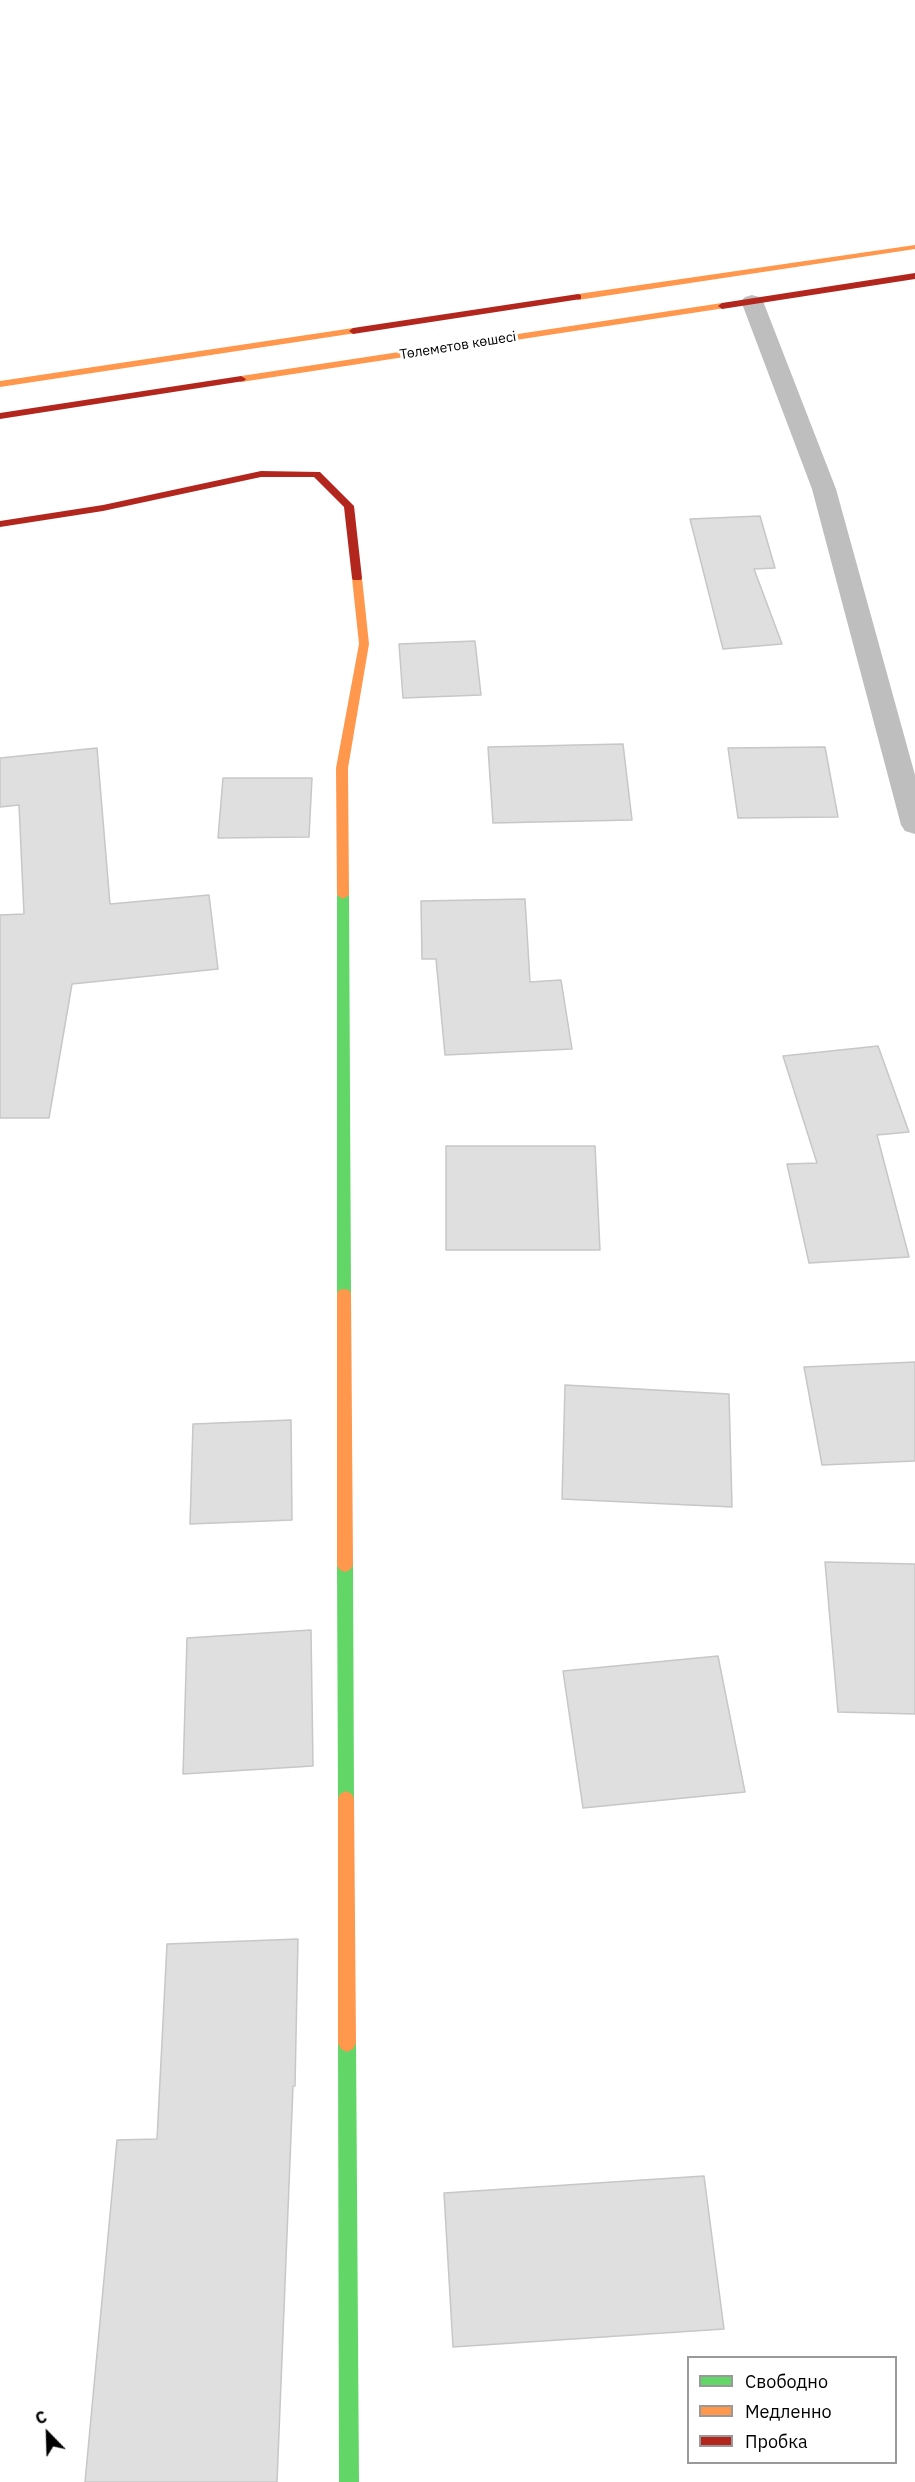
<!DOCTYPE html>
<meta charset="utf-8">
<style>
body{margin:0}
#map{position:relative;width:915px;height:2482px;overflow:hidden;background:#fff;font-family:"IBM Plex Sans",sans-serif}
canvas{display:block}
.legend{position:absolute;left:687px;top:2356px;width:210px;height:108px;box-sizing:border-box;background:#fff;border:2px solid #999;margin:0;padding:8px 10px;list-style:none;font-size:18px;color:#000}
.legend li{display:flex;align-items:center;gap:12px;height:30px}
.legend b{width:30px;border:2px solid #999}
.north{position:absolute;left:18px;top:2404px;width:60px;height:60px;-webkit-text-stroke:4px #fff;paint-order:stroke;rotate:337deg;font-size:16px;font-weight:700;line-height:24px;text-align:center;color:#000}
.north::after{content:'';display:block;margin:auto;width:21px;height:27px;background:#000;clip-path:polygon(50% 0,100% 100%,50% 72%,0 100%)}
</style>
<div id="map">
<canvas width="915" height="2482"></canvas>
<ul class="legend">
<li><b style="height:8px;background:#63d668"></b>Свободно</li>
<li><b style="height:8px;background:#ff974d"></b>Медленно</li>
<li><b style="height:8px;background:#b3261e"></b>Пробка</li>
</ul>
<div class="north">С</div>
</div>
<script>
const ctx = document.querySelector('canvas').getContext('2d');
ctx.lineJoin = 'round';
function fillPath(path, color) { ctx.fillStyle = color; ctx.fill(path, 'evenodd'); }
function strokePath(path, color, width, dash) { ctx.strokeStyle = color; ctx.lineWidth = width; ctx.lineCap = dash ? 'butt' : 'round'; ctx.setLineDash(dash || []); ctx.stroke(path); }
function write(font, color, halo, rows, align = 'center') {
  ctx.font = font + ' "IBM Plex Sans",sans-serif'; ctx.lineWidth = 6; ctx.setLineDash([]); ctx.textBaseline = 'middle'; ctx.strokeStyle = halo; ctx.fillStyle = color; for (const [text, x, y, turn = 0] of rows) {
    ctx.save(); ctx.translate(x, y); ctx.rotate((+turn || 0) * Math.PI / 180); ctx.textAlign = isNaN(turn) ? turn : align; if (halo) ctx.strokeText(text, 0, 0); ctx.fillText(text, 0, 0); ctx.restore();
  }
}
const building = new Path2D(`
 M760 516 775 568 754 569 782 644 723 649 690 519Z
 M475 641 481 695 403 698 399 644Z
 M623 744 632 820 493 823 488 747Z
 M825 747 838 817 738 818 728 748Z
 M97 748 110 904 209 895 218 969 72 984 49 1118H0V915L24 914 19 805 0 807V758Z
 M223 778H312L309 837 218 838Z
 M525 899 530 982 561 980 572 1049 445 1055 436 959H422L421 901Z
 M878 1046 909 1132 877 1135 909 1257 809 1263 787 1164 817 1163 783 1056Z
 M446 1146H595L600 1250H446Z
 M915 1362V1461L822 1465 804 1367Z
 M565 1385 729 1394 732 1507 562 1499Z
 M291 1420 292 1520 190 1524 193 1424Z
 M825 1562 915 1564V1714L838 1712Z
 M311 1630 313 1766 183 1774 187 1638Z
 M718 1656 745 1792 583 1808 563 1671Z
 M298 1939 295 2086H293L277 2482H85L117 2140 157 2139 167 1944Z
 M704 2176 724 2329 453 2347 444 2193Z`);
fillPath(building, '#dfdfdf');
strokePath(building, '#c7c7c7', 1.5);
fillPath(new Path2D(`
 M752 295 759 297 763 301 836 489 915 775V834L905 831 901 825 812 489 741 301 745 297Z`), '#bebebe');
fillPath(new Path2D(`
 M343 891 349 895 351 1294 349 1298H339L337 1294V895Z
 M345 1558 350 1560 353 1565 354 1799 352 1804 346 1807 340 1804 338 1799 337 1565 340 1560Z
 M347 2034 353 2037 356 2043 359 2482H339L338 2043 341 2037Z`), '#63d668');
fillPath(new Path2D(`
 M915 245V249L578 300 574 297 578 294Z
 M722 303 725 304V308L241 382 236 379 241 376Z
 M353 328 357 331 356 333 0 387V381Z
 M357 575 362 578 369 644 348 768 349 895 343 899 337 895 336 768 359 644 352 578Z
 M344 1289 349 1290 351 1294 353 1565 350 1570 345 1572 340 1570 337 1565V1294L339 1290Z
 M346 1791 352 1794 354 1799 356 2043 353 2049 347 2052 341 2049 338 2043V1799L340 1794Z`), '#ff974d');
fillPath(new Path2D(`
 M915 273V279L722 309 718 306 722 303Z
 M578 294 581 295V299L353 334 349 331 353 328Z
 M241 376 246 379 244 381 0 419V413Z
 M261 471 320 472 354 506 362 578 361 580H353L352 578 344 507 314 477H261L103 511 0 527V521L103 505Z`), '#b3261e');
write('14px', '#000', '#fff', [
 ["Төлеметов көшесі",458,346,-9]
]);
</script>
